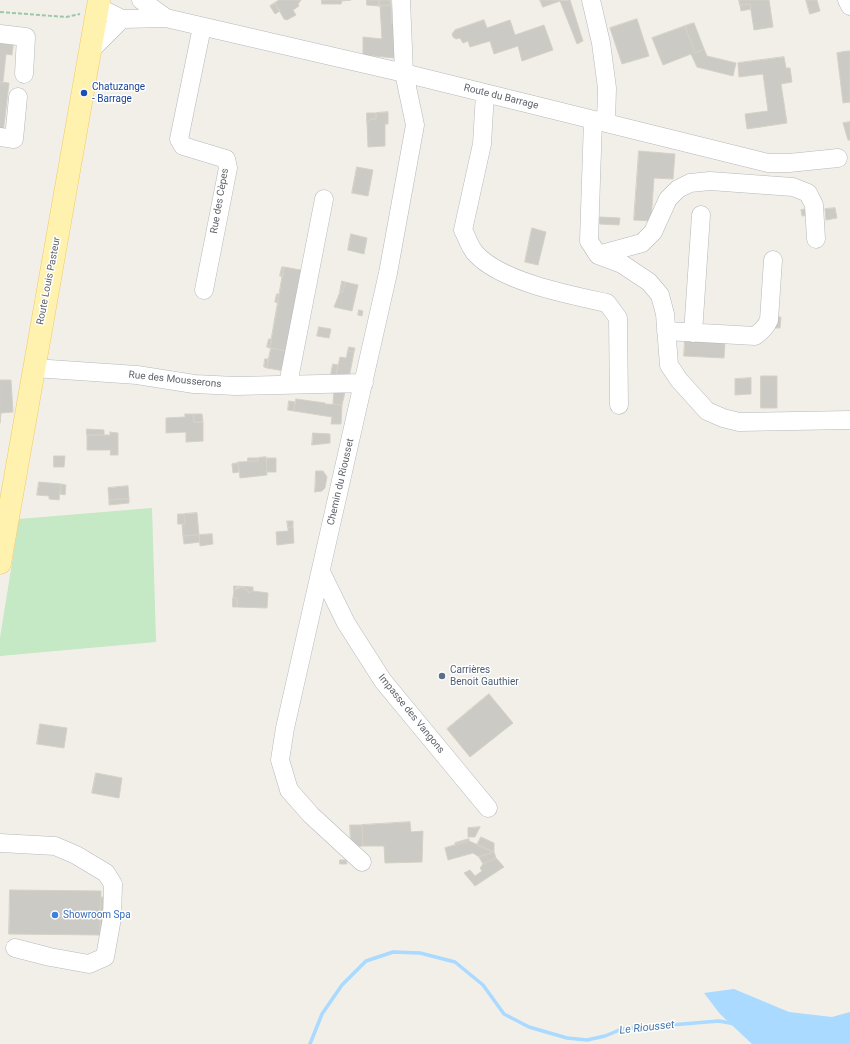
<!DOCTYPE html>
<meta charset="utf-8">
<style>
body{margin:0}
canvas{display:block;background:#f1efe8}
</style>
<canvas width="850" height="1044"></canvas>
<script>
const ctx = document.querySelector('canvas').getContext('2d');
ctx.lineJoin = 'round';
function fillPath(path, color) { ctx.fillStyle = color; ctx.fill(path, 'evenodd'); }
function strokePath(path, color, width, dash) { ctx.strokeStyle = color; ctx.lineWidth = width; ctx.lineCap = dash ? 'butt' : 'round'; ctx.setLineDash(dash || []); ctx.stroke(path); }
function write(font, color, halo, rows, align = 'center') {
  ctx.font = font + ' Roboto,sans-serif'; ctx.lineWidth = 3; ctx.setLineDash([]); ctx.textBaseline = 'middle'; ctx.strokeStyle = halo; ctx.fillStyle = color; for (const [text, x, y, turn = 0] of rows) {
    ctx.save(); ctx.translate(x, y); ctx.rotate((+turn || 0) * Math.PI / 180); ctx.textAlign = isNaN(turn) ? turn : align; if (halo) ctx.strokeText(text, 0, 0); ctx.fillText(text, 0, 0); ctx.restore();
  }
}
fillPath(new Path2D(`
 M152 508 156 642 0 656V638L19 519Z`), '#c5e8c5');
fillPath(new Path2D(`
 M734 989 789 1012 832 1017 850 1012V1044H752L720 1014 704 993Z`), '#aadaff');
strokePath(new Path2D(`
 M310 1044 322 1014 342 985 366 961 393 952 420 953 455 962 483 985 504 1014 529 1027 567 1038 587 1040 605 1036 622 1029 719 1021 735 1024`), '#aadaff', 3.5);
const building = new Path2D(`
 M279 0H301L298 4 299 6 293 10 296 15 287 20 284 19 275 3Z
 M322 0H351L342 1 341 4H322Z
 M367 0H379V6L367 5Z
 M379 0H390L391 5 379 6Z
 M540 0H563L543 7Z
 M570 0 583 41 577 44 560 1Z
 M739 0H769L773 27 754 30 750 4 740 5Z
 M806 0H817L820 11 810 14Z
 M275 3 280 11 275 14 270 6Z
 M750 4 751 9 741 11 740 5Z
 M391 5 392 24 394 25 395 58 363 55V37L382 39 380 6Z
 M637 19 649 56 622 64 610 28Z
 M484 20 487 28 510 20 515 35 544 25 553 50 522 61 518 46 494 54 490 41 470 47 468 41 463 43 460 38 456 39 453 37 452 34 455 30Z
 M694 23 704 49 695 53 685 26Z
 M685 26 695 53 704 49 707 56 736 63 733 76 697 67 691 54 663 65 652 38Z
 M0 38 14 39 12 55 6 54 3 82H0Z
 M848 51H850V102L843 103 837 53Z
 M784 57 786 68H790L792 82 781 84 787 123 747 129 745 114 768 111 763 74 739 77 738 63Z
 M0 82 9 83 3 134H0Z
 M388 112V124H385V146L368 147 367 123 371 119H376V113Z
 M367 113H376V119H371L367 123Z
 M850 122V140H848L843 123Z
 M639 151 675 154 673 179 654 178 651 221 634 220Z
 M357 167 373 170 368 196 352 193Z
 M835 208 837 218 826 220 825 209Z
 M808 209 809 215 802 216 801 210Z
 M600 217 620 218 619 225 600 224Z
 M532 228 546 232 538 265 525 262Z
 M351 234 367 238 364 254 348 250Z
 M282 267H284L283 276H280Z
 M284 267 301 270 287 351 270 348Z
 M342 281 345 282 343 292H340Z
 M345 282 358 285 352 311 334 307 340 292H343Z
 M277 294H279L278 303 275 302Z
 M359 310 363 311 362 316 358 315Z
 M775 317H781L780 328H774Z
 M319 327 331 329 329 338 317 336Z
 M269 339H272L270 348 267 347Z
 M685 340 725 342 724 358 684 356Z
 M349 347 355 348 354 352 348 351Z
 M271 348 286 351 284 371 267 368Z
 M348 351 354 352 349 378 336 375 340 357 346 358Z
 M265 359H268L267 368 264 367Z
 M333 364 338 365 336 375 331 374Z
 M761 376H777V408H761Z
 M751 378V394L735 395V379Z
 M0 380H11L13 412 1 413 0 423Z
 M346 388 342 405 333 404 334 389Z
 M296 399 325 403V404L342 405 341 424H331L332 417 294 411Z
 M289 401 295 402 294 411 288 410Z
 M185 414H194V422H203V441L186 442V432L166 433V418L185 417Z
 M194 414H202L203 422H194Z
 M87 429 104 430V435H87Z
 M110 432 118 433V455H110L111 450H87V435H110Z
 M313 433 330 434V443L312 445Z
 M54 456H65L64 467H54Z
 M266 457 267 475 240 478 238 462 258 461V458Z
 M248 458H258V461H248Z
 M267 458H276V472H267Z
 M238 463 239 472 233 473 232 464Z
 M316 471H323L327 477 325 488 322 491 315 492Z
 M39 482 61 484 59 500 49 499V496L37 495Z
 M61 484 66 485 65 495 60 494Z
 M128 486 129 499 109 500 108 488Z
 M129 499V503L109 505V500Z
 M197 513 199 535 183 536 182 524H185L184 514Z
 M178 514H184L185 524H178Z
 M287 521H293V527H288Z
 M288 527H293L294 543 277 545 276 532 288 531Z
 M212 534 213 544 200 546 199 535Z
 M199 535 200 542 184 544 183 536Z
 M234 586 253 587V591L248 593V590L242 587 234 590Z
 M238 587 244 588 248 590V593L253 591 268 593 267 608 237 607V598H233L234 590Z
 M233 598H237V607H233Z
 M489 694 513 723 470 757 447 729Z
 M40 724 67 728 64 748 37 744Z
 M96 773 122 778 119 798 92 793Z
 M410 822 411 832 423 831 422 862 385 863 384 846H363L362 825Z
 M350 825H362L363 846 351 847Z
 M480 827 475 837H468V828Z
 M481 837 494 843V852L477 845Z
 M469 839V841L455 845V843Z
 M469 841 494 852 479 857 473 853 448 860 445 848Z
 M494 852 496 858 483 864 479 857Z
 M496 858 504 867 475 886 464 873 470 870 475 876 482 871 480 868 483 864Z
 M340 860H346L347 864H340Z
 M10 890 101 891 100 935 9 934Z
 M101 897H106L105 933H100Z`);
fillPath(building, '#cccac5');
strokePath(building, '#d6d1c6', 1);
const minor = new Path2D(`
 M141 0 166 18
 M591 0 601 43 607 88 606 123
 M847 0 850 6
 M98 7 122 19 166 18 404 73 768 163H789L838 158
 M202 27 179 139 183 146 226 159 228 168 204 290
 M0 34 26 37 24 74
 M91 50 122 19
 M485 93 482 144 463 230C467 237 470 248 476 254 502 282 570 295 607 303L618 318 619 405
 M593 120 589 241 598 255 622 264 649 282 660 295 665 314 669 365 679 380 707 411 723 418 739 422 850 420
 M0 137 14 139 18 97
 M598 255 642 243 653 232 668 199 678 189 690 183 710 181 793 187 808 193 814 205 816 239
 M666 331 755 336C762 331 766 327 769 320L773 260
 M693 333 701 215
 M34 368 137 375 194 384 236 386 364 383
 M288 384 324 199
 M321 572 346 623 383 681 488 808
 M0 843 55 846 76 855 106 873 113 884 112 918 105 957 89 964 50 957 15 948
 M362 862 311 815 289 790 280 760 285 728 388 273 415 125 404 73 401 0`);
const major = new Path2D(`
 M0 563 99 0`);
strokePath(minor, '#b5b8bc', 19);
strokePath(major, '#f2c960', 23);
strokePath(new Path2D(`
 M0 12 66 17 80 14`), '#9cc7a9', 2, [4, 2]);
strokePath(minor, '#fff', 18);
strokePath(major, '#fff2af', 22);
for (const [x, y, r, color] of [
 [84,93,4,"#1a4fb4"],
 [442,676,4,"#5c6f8a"],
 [55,915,4,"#3f7fe0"]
]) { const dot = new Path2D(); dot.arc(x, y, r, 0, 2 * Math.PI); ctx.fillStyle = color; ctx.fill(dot); strokePath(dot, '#fff', 1.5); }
write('10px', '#164399', '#fff', [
 ["Chatuzange",92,87],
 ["- Barrage",92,99]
], 'left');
write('10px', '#5f6368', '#fff', [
 ["Route du Barrage",501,97,14],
 ["Rue des Cèpes",220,201,-80],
 ["Route Louis Pasteur",49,281,-79],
 ["Rue des Mousserons",175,380,6],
 ["Chemin du Riousset",341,482,-77],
 ["Impasse des Vangons",411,714,51]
]);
write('10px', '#4e5e75', '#fff', [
 ["Carrières",450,670],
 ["Benoit Gauthier",450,682]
], 'left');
write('10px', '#366cbe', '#fff', [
 ["Showroom Spa",63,915]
], 'left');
write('italic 11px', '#4174aa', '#fff', [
 ["Le Riousset",647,1028,-6]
]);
</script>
